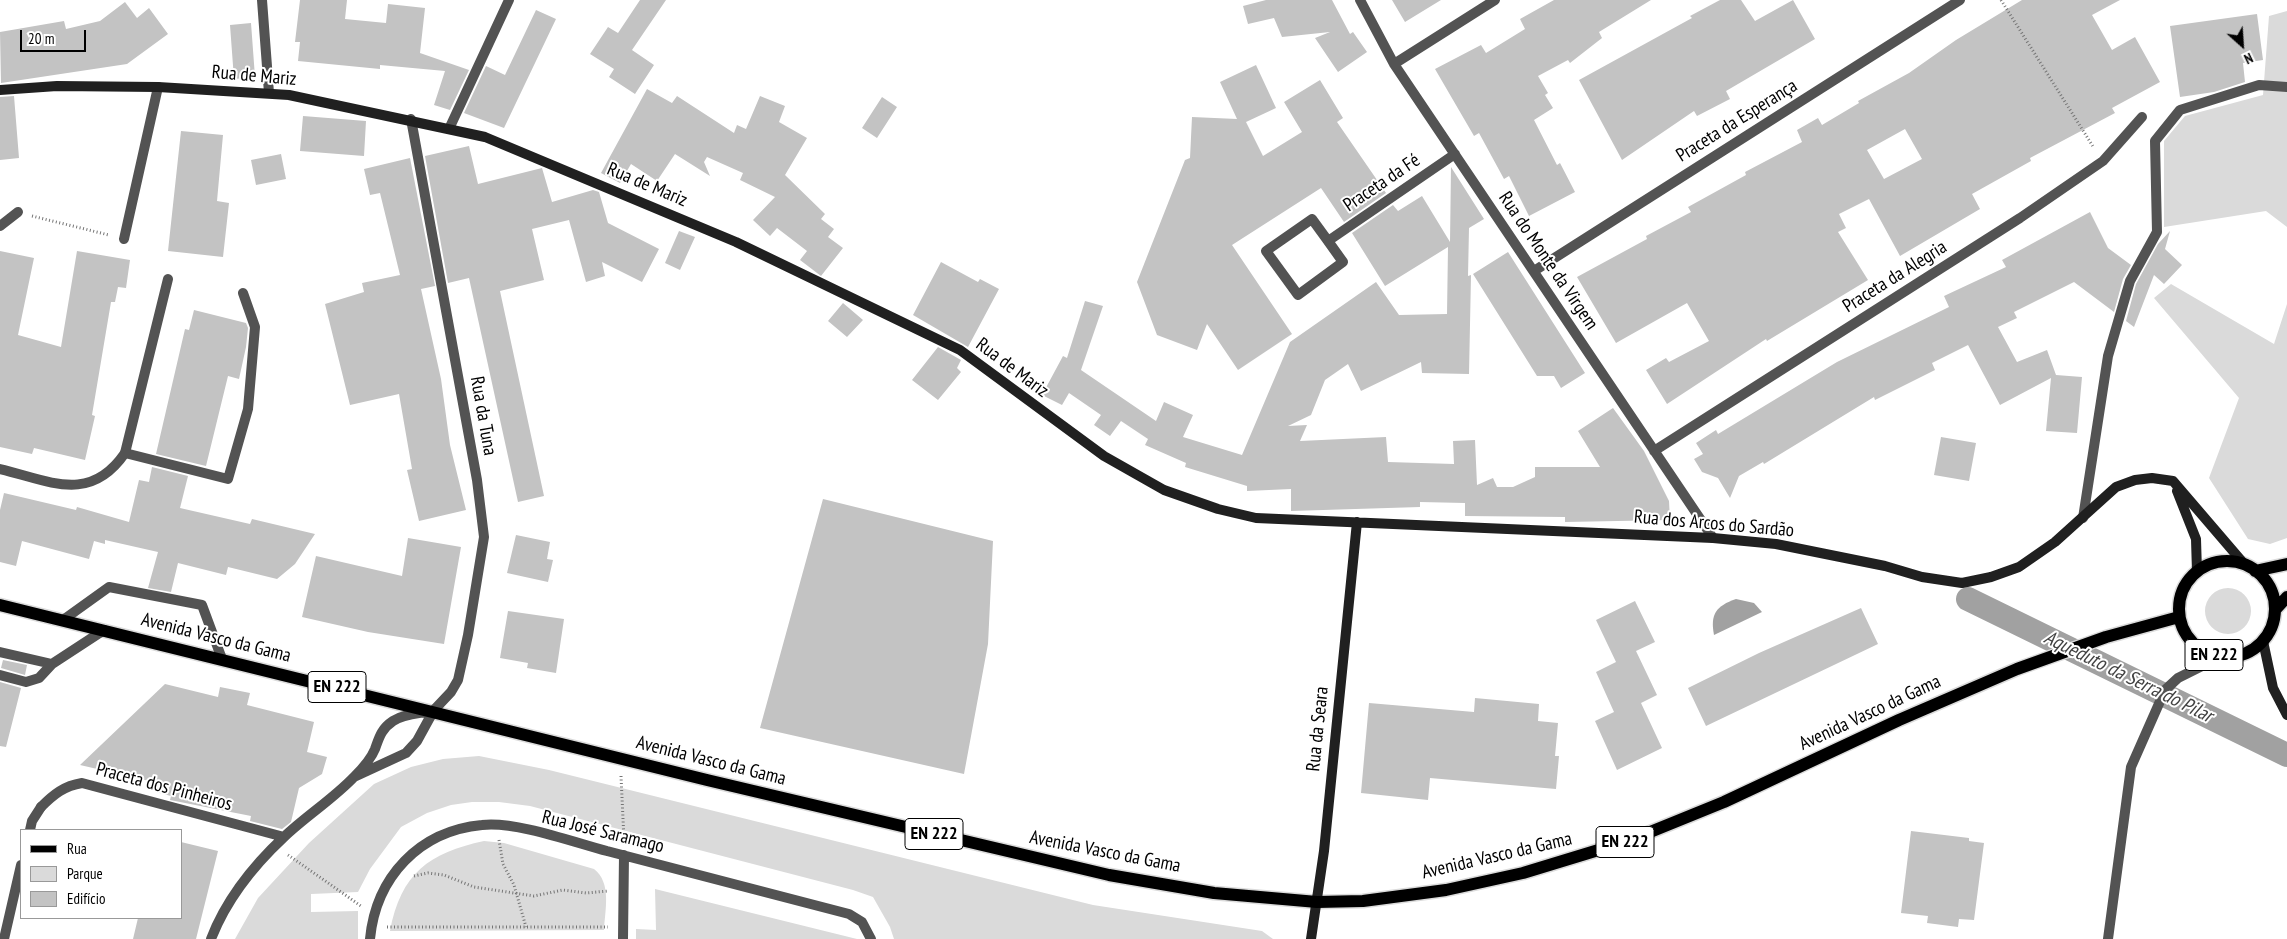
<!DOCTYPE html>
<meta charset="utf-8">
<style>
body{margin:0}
#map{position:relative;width:2287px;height:939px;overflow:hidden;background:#fff;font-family:"PT Sans Narrow",sans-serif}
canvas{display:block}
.legend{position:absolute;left:20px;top:829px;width:162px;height:90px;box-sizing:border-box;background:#fff;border:1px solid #999;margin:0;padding:6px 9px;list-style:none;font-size:15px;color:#000}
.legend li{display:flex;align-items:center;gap:10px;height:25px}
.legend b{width:25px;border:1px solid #999}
.north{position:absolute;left:2217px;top:20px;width:50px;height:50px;-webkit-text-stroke:4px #fff;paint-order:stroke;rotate:154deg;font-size:14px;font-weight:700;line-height:20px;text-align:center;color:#000}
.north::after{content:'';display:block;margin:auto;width:18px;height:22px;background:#000;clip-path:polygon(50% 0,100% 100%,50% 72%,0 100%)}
.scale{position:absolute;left:20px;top:30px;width:66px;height:22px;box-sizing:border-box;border:2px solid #000;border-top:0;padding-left:6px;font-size:15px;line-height:18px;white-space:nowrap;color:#000;-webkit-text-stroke:4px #fff;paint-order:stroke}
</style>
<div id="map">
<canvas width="2287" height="939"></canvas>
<ul class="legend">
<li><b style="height:6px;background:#000"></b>Rua</li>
<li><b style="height:14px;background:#dadada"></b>Parque</li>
<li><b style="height:14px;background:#c3c3c3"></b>Edifício</li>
</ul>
<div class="north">N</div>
<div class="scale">20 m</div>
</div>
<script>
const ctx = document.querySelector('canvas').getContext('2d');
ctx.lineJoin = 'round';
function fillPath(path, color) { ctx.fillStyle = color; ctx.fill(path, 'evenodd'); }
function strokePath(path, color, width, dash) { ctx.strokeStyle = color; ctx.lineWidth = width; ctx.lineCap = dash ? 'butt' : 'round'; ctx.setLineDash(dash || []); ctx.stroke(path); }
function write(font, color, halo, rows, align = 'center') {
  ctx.font = font + ' "PT Sans Narrow",sans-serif'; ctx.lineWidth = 4; ctx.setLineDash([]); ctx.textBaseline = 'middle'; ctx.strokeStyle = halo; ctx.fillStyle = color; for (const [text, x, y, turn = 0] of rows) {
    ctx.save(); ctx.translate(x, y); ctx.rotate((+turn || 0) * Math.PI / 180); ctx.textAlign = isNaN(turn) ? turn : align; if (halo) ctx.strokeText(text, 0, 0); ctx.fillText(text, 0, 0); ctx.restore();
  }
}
fillPath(new Path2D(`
 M2287 11V227L2266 211 2164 227V141L2185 116 2263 95 2269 16Z
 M2171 284 2274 344 2287 304V538L2270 544 2248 539 2209 478 2239 398 2154 298Z
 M2205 611a23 23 0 1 1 46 0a23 23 0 1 1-46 0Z
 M479 756 549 770 1093 905 1262 931 1273 939H894L890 927 873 897 853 890 530 806 499 802H472L451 805 427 813 401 827 370 869 358 892 311 894V912L358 911V939H235L258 898 309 843 374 784 411 767 443 759Z
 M484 841 504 843 594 869C612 883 605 910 604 930L390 931C401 873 429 853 484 841Z
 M655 889 857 939H636V929L656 930Z`), '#dadada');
fillPath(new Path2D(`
 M1736 599 1754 603 1762 612 1714 635C1710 614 1716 606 1736 599Z`), '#a1a1a1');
strokePath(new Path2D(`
 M1968 599 2287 755`), '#a1a1a1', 24);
fillPath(new Path2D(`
 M300 0H347L345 19 386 23 388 4 425 8 420 53 469 70 450 110 434 105 445 71 380 65V69L298 61 300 42H295Z
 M640 0H666L632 50 654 65 635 94 609 77 614 69 590 54 608 27 618 33Z
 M1266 0H1332L1350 34 1353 32 1367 52 1338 72 1315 38 1330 32 1282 37 1274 18 1248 24 1243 6Z
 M1392 0H1441L1405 22Z
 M1554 0H1651L1599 32 1602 38 1570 63 1568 60 1538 76 1548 93 1545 95 1553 108 1534 120 1557 165 1560 163 1575 192 1529 216 1509 176 1504 179 1479 133 1474 136 1435 69 1481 45 1486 53 1525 29 1520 19Z
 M1720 0H1741L1755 21 1793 0 1815 39 1726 91 1730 99 1697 116 1694 111 1622 160 1579 80 1692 18 1690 16Z
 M2022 0H2120L2092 15 2112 50 2135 37 2160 82 2112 108 2115 113 2030 158 2031 161 1972 194 1980 209 1900 256 1869 199 1839 214 1846 228 1838 232 1868 280 1767 341 1766 339 1667 404 1646 370 1666 358 1669 362 1709 341 1687 303 1616 343 1577 277 1647 239 1646 236 1691 212 1688 207 1746 175 1745 172 1802 142 1797 130 1818 118 1822 125 1859 103 1858 101 1909 73 1956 40ZM1905 129 1922 159 1884 179 1867 150Z
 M125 2 137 18 149 8 168 34 127 64 1 83 0 32 64 21 66 29 100 21Z
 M536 10 556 19 504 128 464 113 486 66 505 75Z
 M2257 14 2263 60 2243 63 2245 82 2214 92 2180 97 2170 26Z
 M251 23 255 77 234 79 230 25Z
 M1256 65 1276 108 1246 122 1263 156 1302 132 1284 102 1320 80 1343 118 1337 122 1386 193 1344 222 1321 188 1232 245 1292 334 1238 370 1207 324 1197 350 1157 335 1137 282 1185 160 1190 158 1192 117 1237 119 1220 82Z
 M647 89 672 103 677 96 734 133 737 125 746 129 760 96 785 106 779 122 807 138 785 175 825 214 821 219 834 229 828 237 843 248 821 276 800 260 807 251 777 228 770 236 753 220 775 197 740 180 743 173 707 157 704 162 710 176 675 154 657 181 631 164 620 183 601 173Z
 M14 96 19 158 0 160V97Z
 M882 97 897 107 877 138 862 128Z
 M303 116 366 121 364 156 300 151Z
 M181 131 223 135 217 201 229 203 223 257 168 251Z
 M469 146 478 184 542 168 552 202 593 190 599 192 608 223 659 249 642 282 602 262 605 276 586 282 569 220 532 229 544 280 500 291 544 496 518 502 469 278 448 283 425 156Z
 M281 154 286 179 256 185 251 160Z
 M410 158 435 286 421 289 441 379 450 445 466 510 419 521 407 470 412 469 399 394 350 405 325 304 364 292 362 283 400 275 380 193 370 195 364 169Z
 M1451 167 1484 219 1469 228 1468 276 1471 275 1469 374 1422 373 1421 362 1361 391 1348 364 1325 380 1311 415 1288 426 1307 425 1300 441 1386 437 1388 462 1454 464 1453 441 1475 440 1477 485 1493 478 1497 487H1513L1535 477V467H1600L1578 431 1613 408 1644 451 1669 501 1670 520 1565 522V517L1465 516V503L1420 502V507L1291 511V489L1247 491V486L1185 467 1186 463 1145 445 1148 439 1121 421 1110 436 1094 425 1101 415 1069 393 1062 405 1042 395 1063 356 1067 358 1085 301 1103 306 1081 370 1156 421 1164 402 1193 415 1183 437 1242 455 1290 342 1376 282 1399 315 1447 314 1448 247 1385 286 1352 233 1393 205 1398 211 1422 196 1450 242Z
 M2090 212 2108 248 2131 265 2123 279 2114 312 2074 282 2014 312 2017 318 1998 327 2017 362 2047 350 2056 375 2082 377 2077 433 2046 431 2051 378 2000 405 1968 345 1932 363 1935 370 1875 400 1874 397 1764 464 1763 462 1739 476 1730 498 1718 478 1702 472 1694 459 1703 454 1696 443 1716 430 1718 434 1837 362 1949 307 1944 296 2006 267 2002 260Z
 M679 231 695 237 680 270 665 263Z
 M2170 231 2165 249 2182 265 2164 284 2154 275 2134 327 2126 321 2136 284 2158 244Z
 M0 251 34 258 18 335 61 347 77 251 130 260 126 288 118 287 115 302H111L92 415 95 416 85 460 34 448 32 454 0 447Z
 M1508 252 1585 373 1561 388 1554 376H1537L1473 274Z
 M941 262 978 282 980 279 999 289 968 347 913 315Z
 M843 303 863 320 847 337 828 321Z
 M194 310 246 323 248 328 246 347 239 379 228 376 206 466 156 454 185 329 189 330Z
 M938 347 961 360 957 368 961 372 938 400 912 380Z
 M1941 437 1976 443 1969 481 1934 475Z
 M152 467 188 476 180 508 250 524 252 519 315 534 295 564 277 579 228 567 226 575 178 563 171 592 148 588 158 552 105 540V544L94 541 89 559 22 541 16 566 0 562V510L4 493 76 510 77 507 129 522 139 480 149 482Z
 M823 499 993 541 988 644 964 774 760 728Z
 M516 535 550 542 547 559 553 560 548 582 507 573Z
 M408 538 461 547 444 644 368 632 302 617 316 556 402 576Z
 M1635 601 1655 642 1636 651 1657 695 1641 703 1662 748 1617 770 1595 721 1614 712 1596 672 1616 662 1596 620Z
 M1861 608 1878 644 1706 726 1688 688 1759 653Z
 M508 611 564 619 556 673 527 668 528 663 500 658Z
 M3 660 27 665 25 675 1 668Z
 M0 682 21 688 6 747 0 746Z
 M165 684 218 697 220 687 250 693 247 705 314 722 307 752 327 757 322 774 299 788 291 822 282 829 250 821 251 816 170 800 171 796 156 792 158 783 80 765Z
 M1475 698 1539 704 1538 721 1558 723 1555 756H1559L1556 789 1430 778 1428 800 1361 793 1369 703 1474 712Z
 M1911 831 1969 838V841L1984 843 1974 920 1959 919 1958 927 1927 923 1928 916 1901 913Z
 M181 842 218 851 196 939H133L138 918H181Z`), '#c3c3c3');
const primary = new Path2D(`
 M2179 609a48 48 0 1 1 96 0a48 48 0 1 1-96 0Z
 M2255 571 2287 564
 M0 605 707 780 1109 875 1214 893 1317 902 1363 901 1446 890 1523 873 1628 841 1724 802 1899 720 2017 669 2106 637 2179 617
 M2275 610 2287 597`);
strokePath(primary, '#dbdbdb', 15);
strokePath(new Path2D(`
 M2001 0 2094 148
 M32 216 109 235
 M621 776 624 840
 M499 840 503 864 514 885 526 927
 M288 855 361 906
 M414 876 428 873 444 875 474 887 534 896 563 890 586 893 608 891
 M387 927H608`), '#757575', 3, [1, 2.5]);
strokePath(new Path2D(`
 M125 453 228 479 248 409 255 327 243 293
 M2083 518 2108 356 2130 281 2157 232 2155 141 2180 110 2259 85 2287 87
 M63 620 109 587 202 605 222 659
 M0 652 52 664
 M0 675 26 682 39 678 52 664 104 630
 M30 830 32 821 41 807
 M4 939 21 865`), '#535353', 10);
strokePath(new Path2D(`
 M262 0 269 93
 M1360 0 1394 64 1713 538
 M1394 64 1495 0
 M449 129 509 0
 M0 226 18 212
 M124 239 158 87
 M1328 241 1343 262 1298 295 1266 251 1312 219 1328 241 1455 154
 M1534 271 1960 0
 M1654 451 2020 218 2103 161 2142 117
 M0 469C50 481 90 504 125 453L168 279
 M354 777 406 753 417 741 434 710 451 692 458 680 468 635 484 537 477 480 411 119
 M41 807C54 794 64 786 82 783L284 837
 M211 939C226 900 254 865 284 837 306 816 333 799 354 777 361 770 371 759 375 749 379 738 381 729 393 721 402 715 414 714 426 712
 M370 939C376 877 419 831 482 825 516 821 573 842 607 851 688 872 769 893 849 914L862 922 871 939
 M623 939 624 855
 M2108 939 2131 767 2165 690 2178 678 2220 657`), '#535353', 10);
strokePath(new Path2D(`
 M0 90 57 86 158 87 289 95 485 137 736 242 960 350 1104 456 1164 490 1218 509 1256 518 1713 538 1776 544 1885 566 1922 577 1962 583 1991 577 2019 567 2055 542 2116 487 2135 480 2152 478 2173 481 2245 565
 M2177 491 2196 539 2197 572
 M2263 641 2273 688 2287 715
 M1311 939 1324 851 1357 522`), '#202020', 10);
strokePath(primary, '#000', 12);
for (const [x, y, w] of [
 [2214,655,58],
 [337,687,58],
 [934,834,58],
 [1625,842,58]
]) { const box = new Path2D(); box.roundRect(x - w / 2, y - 15.5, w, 31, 4); ctx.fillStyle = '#fff'; ctx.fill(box); strokePath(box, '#000', 1); }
write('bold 18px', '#000', null, [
 ["EN 222",2214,655],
 ["EN 222",337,687],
 ["EN 222",934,834],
 ["EN 222",1625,842]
]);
write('19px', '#000', '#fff', [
 ["Rua de Mariz",254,76,5],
 ["Praceta da Esperança",1737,121,-32],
 ["Praceta da Fé",1382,183,-34],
 ["Rua de Mariz",647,185,23],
 ["Rua do Monte da Virgem",1548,261,56],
 ["Praceta da Alegria",1895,277,-32],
 ["Rua de Mariz",1012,368,37],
 ["Rua da Tuna",483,416,80],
 ["Rua dos Arcos do Sardão",1714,524,5],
 ["Avenida Vasco da Gama",216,638,14],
 ["Avenida Vasco da Gama",1870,713,-25],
 ["Rua da Seara",1318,729,-84],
 ["Avenida Vasco da Gama",711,761,14],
 ["Praceta dos Pinheiros",164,787,15],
 ["Rua José Saramago",603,832,14],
 ["Avenida Vasco da Gama",1105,852,11],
 ["Avenida Vasco da Gama",1497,856,-13]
]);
write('italic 20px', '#424242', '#fff', [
 ["Aqueduto da Serra do Pilar",2128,677,26]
]);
</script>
